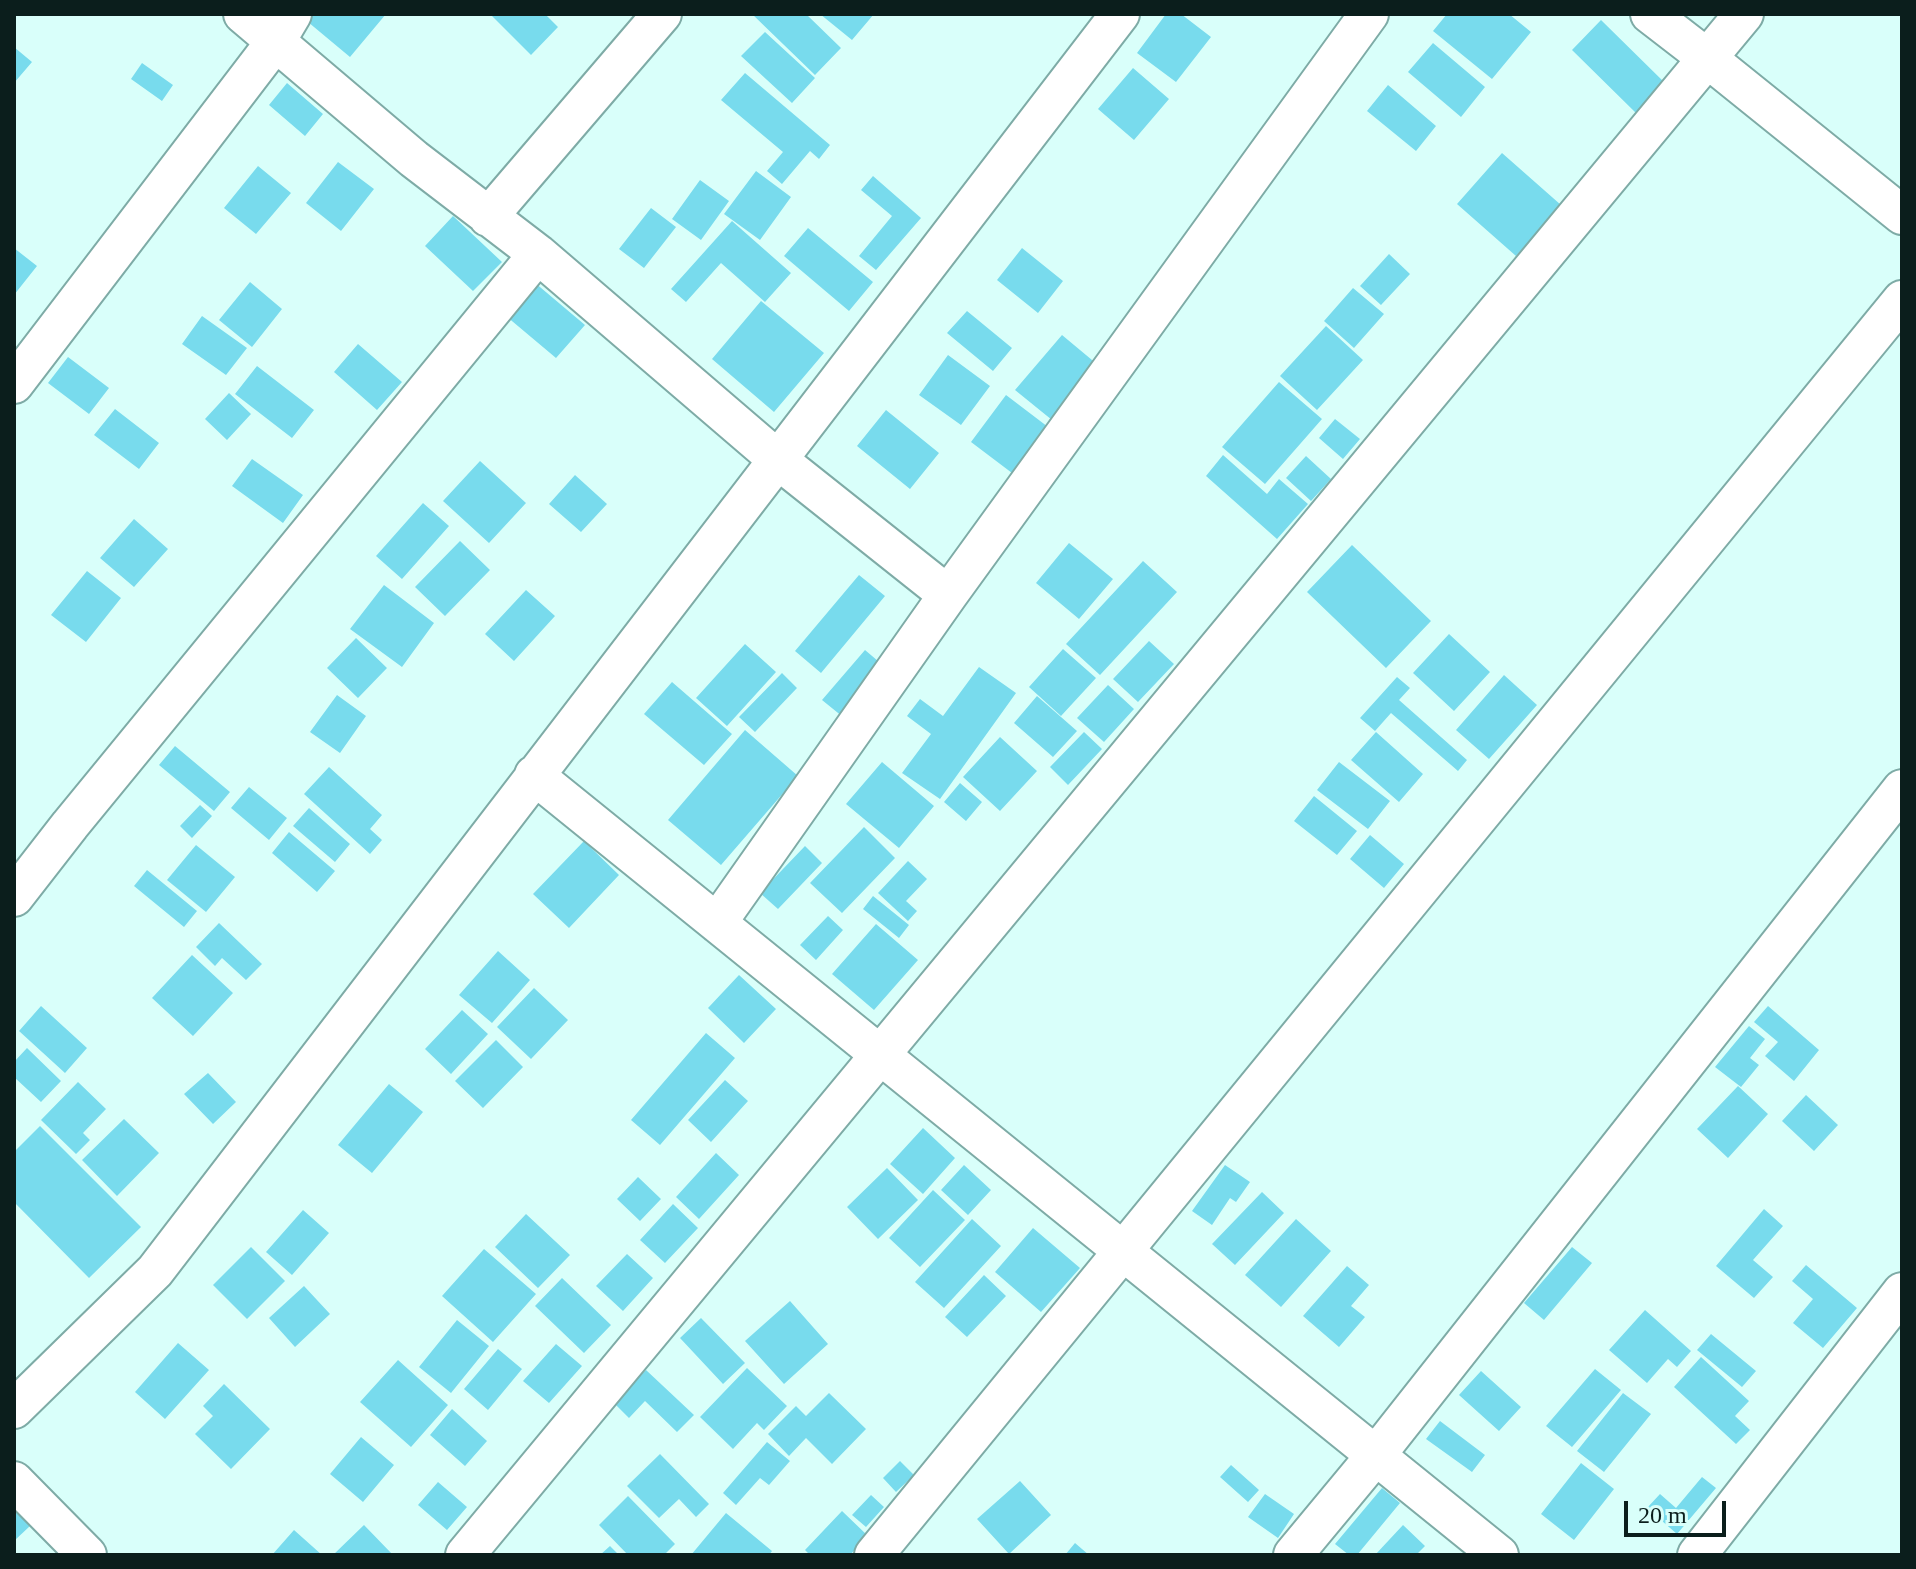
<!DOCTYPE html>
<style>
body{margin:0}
#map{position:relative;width:1916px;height:1569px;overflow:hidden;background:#d9fffa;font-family:Georgia,serif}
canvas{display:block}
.frame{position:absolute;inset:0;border:16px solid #0b1e1c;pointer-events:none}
.scale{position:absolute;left:1624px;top:1501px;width:102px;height:36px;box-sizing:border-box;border:4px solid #0b1e1c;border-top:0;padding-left:10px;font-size:24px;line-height:28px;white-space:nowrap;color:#0b1e1c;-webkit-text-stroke:6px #d9fffa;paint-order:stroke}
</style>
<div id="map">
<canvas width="1916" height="1569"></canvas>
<div class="frame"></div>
<div class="scale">20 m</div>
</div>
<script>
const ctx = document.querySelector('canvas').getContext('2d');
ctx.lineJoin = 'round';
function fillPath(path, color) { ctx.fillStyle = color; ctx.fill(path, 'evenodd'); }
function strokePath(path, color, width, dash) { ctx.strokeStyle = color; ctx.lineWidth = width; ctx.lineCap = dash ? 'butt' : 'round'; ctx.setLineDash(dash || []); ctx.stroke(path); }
fillPath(new Path2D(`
 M304 14H386L350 57 302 17Z
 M490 14H545L558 27 531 55Z
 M752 14H806L841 48 815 75Z
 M820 14H874L852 40Z
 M1166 14H1181L1211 37 1176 82 1137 53Z
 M1447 14H1509L1531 32 1492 79 1433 31Z
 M1601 20 1666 84 1636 113 1572 50Z
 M765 32 815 78 792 103 741 56Z
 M1433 43 1485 87 1461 117 1408 72Z
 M14 47 32 62 14 83Z
 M142 63 173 85 162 101 131 79Z
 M1133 68 1169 99 1134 140 1098 109Z
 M745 73 830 145 819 159 810 151 782 184 767 171 783 152 721 100Z
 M287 83 323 114 305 136 269 105Z
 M1388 85 1436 126 1416 151 1367 111Z
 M1502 153 1561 205 1516 256 1457 204Z
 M338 162 374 189 341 231 306 203Z
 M258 166 291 193 256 234 224 208Z
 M756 171 791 197 760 240 724 214Z
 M873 176 921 218 876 270 859 256 892 216 861 190Z
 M700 180 729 201 701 240 672 219Z
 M651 208 676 227 644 268 619 249Z
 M453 216 502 262 473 291 425 246Z
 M732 221 791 273 765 302 721 263 686 302 671 289Z
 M808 228 873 282 849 311 784 256Z
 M14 248 37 266 14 295Z
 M1022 248 1063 281 1038 313 997 280Z
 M1389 254 1410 274 1381 305 1360 286Z
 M250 282 282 309 252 347 219 320Z
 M534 282 585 325 556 358 506 316Z
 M1353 288 1384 314 1354 348 1324 321Z
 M761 301 824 353 774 412 712 359Z
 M967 311 1012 348 993 371 947 333Z
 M202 316 247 348 226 375 182 344Z
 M1326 326 1363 360 1317 410 1280 376Z
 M1062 335 1098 365 1052 420 1015 390Z
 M358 344 402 382 377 410 334 372Z
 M948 355 990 386 961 425 919 395Z
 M68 357 109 388 89 414 48 383Z
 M257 366 314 410 292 438 235 394Z
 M1279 382 1322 419 1265 484 1222 447Z
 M229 393 251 414 227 440 205 419Z
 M1006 395 1052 430 1016 476 971 442Z
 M115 409 159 443 139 469 94 435Z
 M886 410 939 453 910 489 857 446Z
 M1335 419 1360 439 1343 459 1319 438Z
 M1223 455 1267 494 1279 479 1308 504 1277 539 1206 476Z
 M1306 456 1331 479 1311 501 1286 478Z
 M252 459 303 495 283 523 232 486Z
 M480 461 526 503 489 543 443 501Z
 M575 475 607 504 581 532 549 504Z
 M423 503 449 526 402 579 376 556Z
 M134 519 168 549 134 587 100 558Z
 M460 541 490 570 445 616 415 587Z
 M1069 543 1113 579 1079 619 1036 583Z
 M1352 545 1431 621 1386 668 1307 592Z
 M1143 561 1177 592 1100 675 1066 644Z
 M87 571 121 598 86 642 51 615Z
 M859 575 885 596 821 673 795 651Z
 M384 585 434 623 402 667 350 629Z
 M526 590 555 616 514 661 485 634Z
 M1449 634 1490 672 1454 711 1413 673Z
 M356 638 387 668 358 698 327 668Z
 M1149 641 1174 664 1138 702 1113 679Z
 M745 644 776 672 727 726 696 698Z
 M1063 649 1096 678 1061 716 1029 687Z
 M865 650 885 667 843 717 822 700Z
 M979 667 1016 693 940 799 902 773 931 734 907 716 920 699 943 716Z
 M782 673 797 688 755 732 739 717Z
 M1504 675 1537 705 1489 759 1456 730Z
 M1397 677 1410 688 1399 700 1467 760 1458 771 1391 713 1375 731 1360 718Z
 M672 682 732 734 704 765 644 714Z
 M1108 685 1134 709 1104 742 1077 718Z
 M337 695 366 716 340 753 310 732Z
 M1037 696 1077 731 1053 757 1014 723Z
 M745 730 798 776 721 865 668 820Z
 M1084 732 1102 749 1068 785 1050 767Z
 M1376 732 1423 774 1399 802 1351 760Z
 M1000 737 1037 771 1000 811 963 777Z
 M175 746 230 792 214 811 159 765Z
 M882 762 934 806 899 848 846 804Z
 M1339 762 1390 801 1368 829 1317 790Z
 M329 767 382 815 370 829 382 840 370 854 304 794Z
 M960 783 982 802 966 821 944 802Z
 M249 787 287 818 269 840 231 808Z
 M1314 796 1357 831 1337 855 1294 821Z
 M200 805 212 816 192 838 180 826Z
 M309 808 350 844 335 862 293 826Z
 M864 827 895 858 842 913 810 883Z
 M289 832 335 871 317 892 272 853Z
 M1370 835 1404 864 1384 888 1350 859Z
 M584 841 619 875 569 928 533 894Z
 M196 845 235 877 206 912 167 880Z
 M805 846 822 863 778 909 760 893Z
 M908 861 927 879 906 901 917 911 908 921 878 893Z
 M147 870 197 911 184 927 134 886Z
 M873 896 909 925 899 938 863 909Z
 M828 916 843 930 816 960 800 945Z
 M219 923 262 964 246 980 222 958 215 966 196 947Z
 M876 924 918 960 874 1010 832 974Z
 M498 951 530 980 492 1023 459 995Z
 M192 955 233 993 193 1036 152 998Z
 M739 975 776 1009 744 1043 708 1008Z
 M534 988 568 1020 531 1059 497 1027Z
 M41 1006 87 1048 65 1073 19 1031Z
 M1768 1006 1819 1050 1794 1081 1765 1056 1778 1042 1754 1022Z
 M462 1010 488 1034 451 1074 425 1049Z
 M1749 1026 1765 1039 1750 1058 1759 1065 1741 1087 1715 1067Z
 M706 1033 735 1058 660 1145 631 1120Z
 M496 1040 523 1067 483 1108 455 1081Z
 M27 1048 61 1081 41 1102 14 1077V1062Z
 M208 1073 236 1102 213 1124 184 1094Z
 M725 1080 748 1101 711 1142 688 1120Z
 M78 1082 106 1109 83 1133 90 1140 76 1154 41 1120Z
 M389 1084 423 1112 372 1173 338 1145Z
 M1738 1086 1768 1114 1728 1158 1697 1129Z
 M1806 1095 1838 1125 1814 1151 1782 1121Z
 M124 1119 159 1153 117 1196 82 1160Z
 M40 1126 141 1227 89 1278 14 1202V1152Z
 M923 1128 955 1158 923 1194 890 1164Z
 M716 1153 739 1175 699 1219 676 1197Z
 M964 1165 991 1190 968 1215 941 1190Z
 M1225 1165 1250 1182 1236 1202 1230 1198 1212 1225 1192 1211Z
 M887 1168 918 1200 878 1239 847 1207Z
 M638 1177 661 1199 640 1221 617 1199Z
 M933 1190 965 1220 920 1267 889 1238Z
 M1262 1192 1284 1213 1235 1265 1212 1244Z
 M673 1204 698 1228 665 1263 640 1240Z
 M1764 1209 1783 1226 1753 1260 1773 1277 1754 1298 1716 1266Z
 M303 1210 329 1233 292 1275 266 1252Z
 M526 1214 570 1255 538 1288 495 1247Z
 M972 1219 1001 1246 944 1308 915 1282Z
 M1296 1219 1331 1251 1281 1307 1245 1275Z
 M1033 1228 1080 1268 1041 1312 995 1272Z
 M251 1247 285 1281 247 1319 213 1285Z
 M1572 1247 1592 1263 1544 1320 1524 1303Z
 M484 1249 536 1294 493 1342 442 1296Z
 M627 1254 653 1278 623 1311 596 1286Z
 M1806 1265 1857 1308 1823 1348 1793 1323 1813 1299 1792 1281Z
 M1347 1266 1369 1285 1351 1306 1365 1317 1339 1347 1303 1316Z
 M984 1275 1006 1296 967 1337 945 1317Z
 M562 1278 611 1325 584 1353 535 1306Z
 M304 1286 330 1314 295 1347 269 1318Z
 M790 1301 828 1344 784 1384 745 1341Z
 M1645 1310 1691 1351 1677 1367 1668 1359 1647 1383 1609 1350Z
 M701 1318 745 1363 723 1384 680 1338Z
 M457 1320 489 1346 451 1393 419 1367Z
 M1711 1334 1756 1371 1742 1387 1697 1350Z
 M178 1343 209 1370 165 1419 135 1392Z
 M556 1344 582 1366 549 1403 523 1381Z
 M498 1349 522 1369 488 1410 464 1389Z
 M1701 1357 1749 1401 1735 1416 1750 1430 1736 1444 1674 1387Z
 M398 1360 448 1405 411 1447 360 1402Z
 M747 1368 787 1406 764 1430 757 1423 733 1449 700 1417Z
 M1595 1369 1621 1390 1572 1447 1546 1426Z
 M646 1370 694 1415 677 1432 645 1401 629 1418 614 1403Z
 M1481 1371 1521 1407 1499 1431 1459 1395Z
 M224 1384 270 1429 231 1469 195 1434 213 1416 203 1406Z
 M829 1393 866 1429 832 1464 806 1438 789 1456 768 1434 796 1406 806 1416Z
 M1623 1393 1651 1414 1604 1472 1577 1451Z
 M452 1409 487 1441 465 1466 430 1435Z
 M1440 1421 1485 1455 1472 1472 1426 1439Z
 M361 1437 394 1465 363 1502 330 1474Z
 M767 1442 790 1461 769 1485 760 1478 736 1505 723 1493Z
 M660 1454 709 1504 696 1517 679 1499 659 1518 627 1486Z
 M900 1461 914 1475 896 1492 883 1478Z
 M1581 1463 1614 1489 1574 1540 1541 1514Z
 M1231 1465 1259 1490 1248 1502 1220 1477Z
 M1702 1477 1716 1488 1677 1534 1647 1508 1660 1494 1676 1508Z
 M1020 1481 1051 1515 1009 1554 977 1519Z
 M438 1482 467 1507 447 1530 418 1505Z
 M1382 1488 1400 1503 1357 1555H1349L1335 1544Z
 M1265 1494 1294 1514 1278 1538 1248 1517Z
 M871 1495 884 1507 866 1527 852 1515Z
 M628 1496 675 1544 664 1555H628L599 1525Z
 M14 1510 30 1526 14 1541Z
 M842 1511 868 1536 850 1555H810L805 1550Z
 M726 1513 772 1551 769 1555H691Z
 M364 1525 393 1555H333Z
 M1403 1525 1425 1546 1416 1555H1375Z
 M294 1530 322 1555H272Z
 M1075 1543 1089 1555H1065Z
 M610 1546 619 1555H600Z`), '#78dbed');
const minor = new Path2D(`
 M243 14 414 159 538 254 777 459 948 595
 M1650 14 1707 58 1902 215
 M488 217 662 14
 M14 384 276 41 292 14
 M534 775 1499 1555
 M14 897 70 825 538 254
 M717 923 948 595 1369 14
 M14 1409 155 1271 1120 14
 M14 1481 87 1555
 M465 1555 1744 14
 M874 1555 1902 300
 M1293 1555 1376 1455 1902 789
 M1697 1555 1902 1292`);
strokePath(minor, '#7eaba6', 42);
strokePath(minor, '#fff', 38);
</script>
